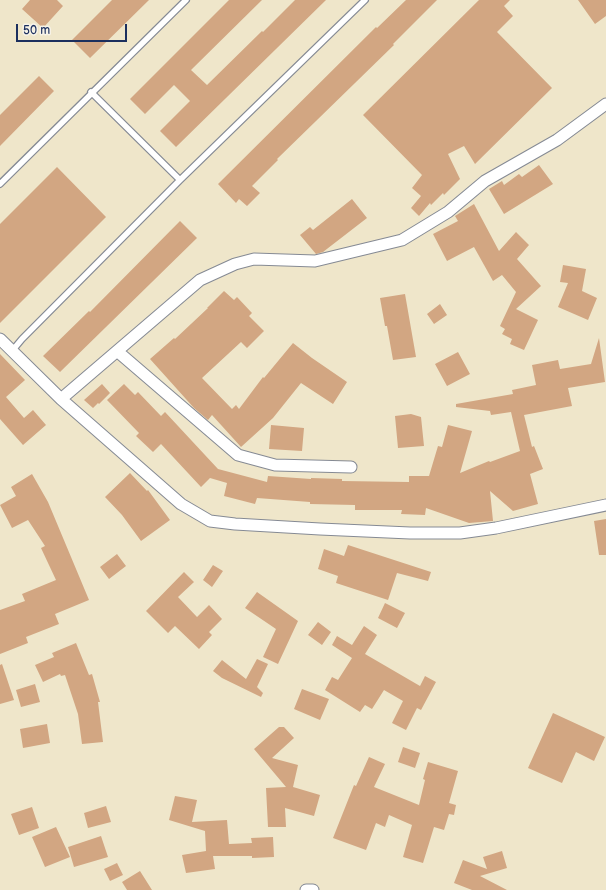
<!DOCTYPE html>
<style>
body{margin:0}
#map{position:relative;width:606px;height:890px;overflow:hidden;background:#efe6ca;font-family:"Balsamiq Sans",sans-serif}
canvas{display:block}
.scale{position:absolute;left:16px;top:24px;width:111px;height:18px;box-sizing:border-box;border:2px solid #1b2f5e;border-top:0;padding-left:5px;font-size:12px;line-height:14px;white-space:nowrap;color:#1b2f5e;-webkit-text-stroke:3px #f7f3e8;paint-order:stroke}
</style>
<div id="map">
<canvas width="606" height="890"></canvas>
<div class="scale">50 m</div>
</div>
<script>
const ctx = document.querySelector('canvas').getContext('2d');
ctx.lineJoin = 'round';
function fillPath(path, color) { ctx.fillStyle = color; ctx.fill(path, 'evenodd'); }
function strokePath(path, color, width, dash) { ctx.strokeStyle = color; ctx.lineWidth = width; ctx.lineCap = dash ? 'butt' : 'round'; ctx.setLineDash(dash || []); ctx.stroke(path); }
fillPath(new Path2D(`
 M30 0H57L63 6 43 28 22 9Z
 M112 0H149L90 58 72 40Z
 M229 0H262L191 70 207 85 262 31 263 32 295 0H326L176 147 160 131 190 101 174 85 145 114 130 99Z
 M406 0H437L393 44 394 45 277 159 278 160 252 186 260 193 247 206 239 199 236 203 218 184 376 27 377 28Z
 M479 0H510L504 6 513 16 497 32 552 88 475 164 464 146 448 154 460 179 444 195 443 193 431 205 430 203 419 216 411 208 421 196 412 188 422 175 363 115Z
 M578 0H606V16L595 24Z
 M39 76 54 91 0 146V115Z
 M539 165 553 184 504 214 489 189 502 181 504 185 519 174 522 177Z
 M57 167 106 217 0 323V224Z
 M352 199 367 218 323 252 316 254 300 235 310 227 313 230Z
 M474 204 499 251 516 232 529 245 517 259 541 286 516 309 538 320 524 350 510 344 512 339 502 334 505 329 500 326 516 292 502 275 493 281 474 247 447 261 433 234 458 221 455 216Z
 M180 221 197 238 60 372 43 356 89 311 90 312Z
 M563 265 586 269 582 291 597 298 588 320 558 307 568 283 560 282Z
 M224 291 234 300 237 297 252 313 249 316 264 331 247 348 241 342 202 378 232 409 236 405 239 409 263 377 264 378 293 343 312 358 347 382 333 404 301 383 273 418 241 447 212 415 208 420 194 408 150 359 174 338 175 339 208 308H207Z
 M405 294 416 357 393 360 387 326H385L380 298Z
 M440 304 447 315 434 324 427 314Z
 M599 338 605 382 568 388 572 406 524 415 532 447 534 446 543 469 530 474 538 504 513 511 490 491 493 521 469 523 426 508 425 515 401 514 402 510H355V505L310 504V502L257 498 255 504 224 496 227 483 210 478 201 487 161 444 153 452 136 436 139 433 107 400 124 384 135 395 138 392 161 416 165 412 218 469 267 482 268 476 311 479V478L342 479V481L409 482V476H429L438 446 442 447 448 425 472 431 460 473 489 461 490 462 520 451 511 412 491 415 490 411 456 407V404L513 394 512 390 536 385 532 365 558 360 560 369 591 364Z
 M458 352 470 374 447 386 435 364Z
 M0 354 25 380 6 397 24 418 33 410 46 425 23 445 0 419Z
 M102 384 110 393 99 404 98 403 93 408 84 400Z
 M411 414 421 417 424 446 398 448 395 416Z
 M271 425 304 428 302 451 269 449Z
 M130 473 147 491 148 490 170 520 141 541 122 515 105 497Z
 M32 474 48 502 89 600 55 614 59 624 26 637 28 643 0 654V610L25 601 22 594 56 580 41 548 45 546 28 520 12 528 0 505 16 496 11 487Z
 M606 519V555H599L594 521Z
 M348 545 431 572 428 581 397 573 388 600 336 583 338 576 318 569 324 549 344 556Z
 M117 554 126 566 109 579 100 567Z
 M213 565 223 571 212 587 203 580Z
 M184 572 194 582 178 597 197 617 209 605 222 619 209 632 212 635 199 649 175 626 168 633 146 611Z
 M257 592 298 621 278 664 263 657 276 629 245 608Z
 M385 603 405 613 397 628 378 618Z
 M318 622 331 632 322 645 308 635Z
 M364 626 377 635 365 654 420 686 425 676 436 682 421 710 417 708 406 730 392 723 403 701 384 690 372 709 365 705 360 712 325 690 332 677 338 680 352 658 332 645 337 636 352 645Z
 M76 643 89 675 92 674 100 702H98L103 742 82 744 78 714 65 675 61 676 60 674 43 682 35 665 54 657 52 653Z
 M257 659 268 664 257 687 263 693 261 697 222 678 213 671 222 660 246 679Z
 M2 664 14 700 0 704V665Z
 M35 684 40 702 21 707 16 690Z
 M302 689 329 699 320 720 294 709Z
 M553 713 605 737 594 761 576 752 562 783 528 768Z
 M47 724 50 743 23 748 20 729Z
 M279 727H284L294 738 272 758 298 765 293 787 320 795 314 816 285 808 286 827H268L266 788 286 787 254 749Z
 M403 747 420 753 415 768 398 762Z
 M369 757 385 764 374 787 419 805 425 780 423 779 428 762 458 771 449 803 456 805 454 815 449 814 444 830 434 827 423 863 403 857 412 825 389 815 385 827 376 823 366 850 333 838 354 785 356 786Z
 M175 796 197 800 192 822 227 820 229 844 252 843 251 838 273 837 274 857 252 858V856H213L215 869 186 873 182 855 206 851 205 831 169 820Z
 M106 806 111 822 88 828 84 813Z
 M32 807 39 828 19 835 11 814Z
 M56 827 70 857 45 867 32 837Z
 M101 836 108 857 74 867 68 847Z
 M502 851 507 868 480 876 507 890H472L454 883 463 860 487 869 483 857Z
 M117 863 123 875 110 881 104 869Z
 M140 871 152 890H127L122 882Z`), '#d2a682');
const lane = new Path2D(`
 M91 92 180 180
 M0 184 186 0
 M12 351 22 339 180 180 365 0`);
const street = new Path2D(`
 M0 339 61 399 181 504 210 521 235 524 320 529 410 533H460L496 528 606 505
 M117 351 238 455 275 465 351 467
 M61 399 200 280 235 264 254 259 315 261 402 240 448 212 485 181 557 140 606 104
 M306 890H313`);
strokePath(lane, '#858a94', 8);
strokePath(street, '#858a94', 13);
strokePath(lane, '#fff', 5.5);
strokePath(street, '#fff', 11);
</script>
